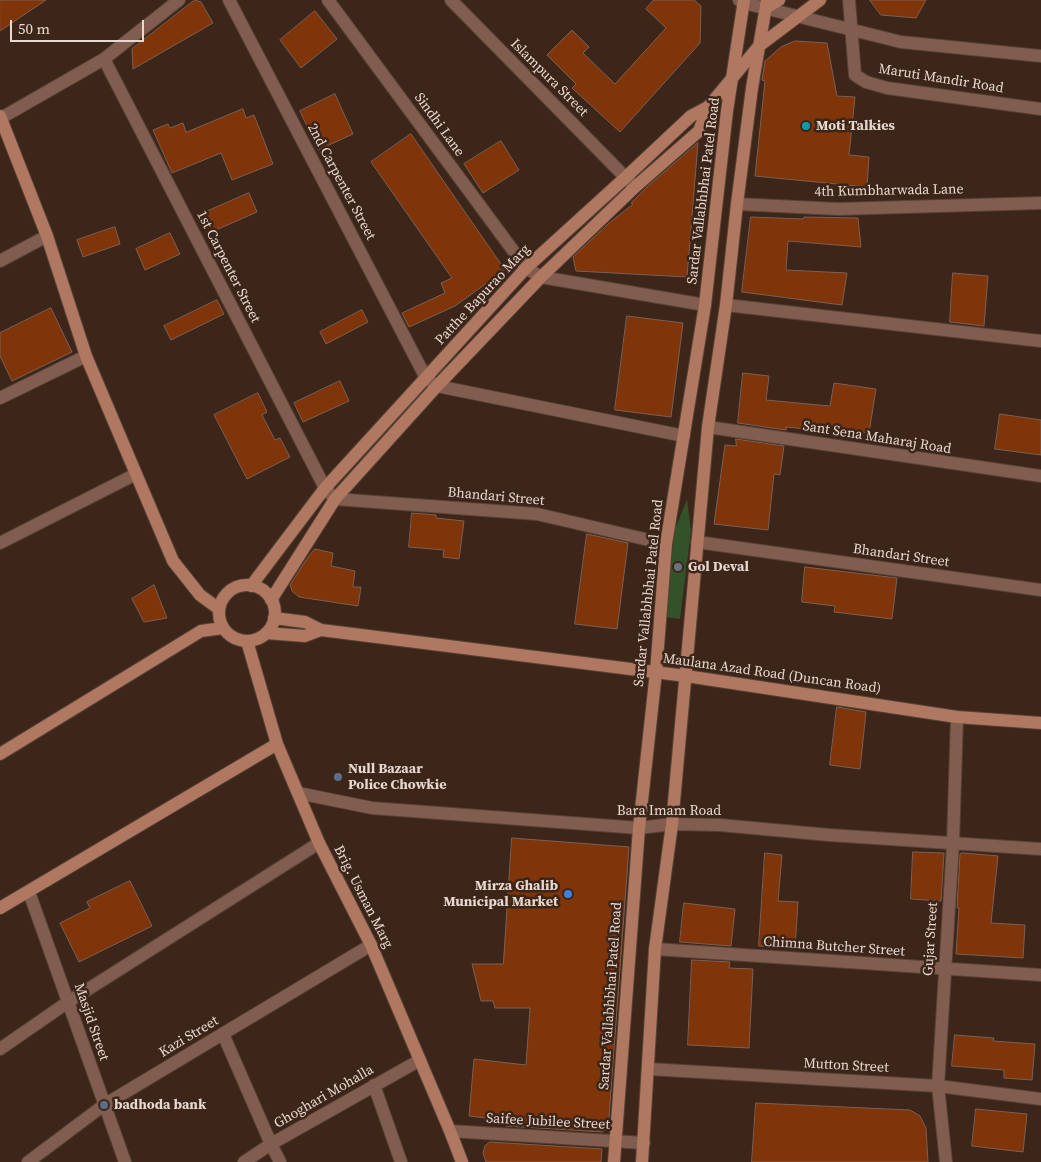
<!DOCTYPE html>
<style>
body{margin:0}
#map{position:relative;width:1041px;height:1162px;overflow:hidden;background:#3c2519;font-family:"Source Serif 4",serif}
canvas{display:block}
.scale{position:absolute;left:10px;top:20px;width:134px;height:22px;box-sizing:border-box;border:2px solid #e7d8d0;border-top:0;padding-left:6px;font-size:15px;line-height:18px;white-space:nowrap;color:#e7d8d0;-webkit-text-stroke:4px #3c2519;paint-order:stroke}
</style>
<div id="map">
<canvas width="1041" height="1162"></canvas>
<div class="scale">50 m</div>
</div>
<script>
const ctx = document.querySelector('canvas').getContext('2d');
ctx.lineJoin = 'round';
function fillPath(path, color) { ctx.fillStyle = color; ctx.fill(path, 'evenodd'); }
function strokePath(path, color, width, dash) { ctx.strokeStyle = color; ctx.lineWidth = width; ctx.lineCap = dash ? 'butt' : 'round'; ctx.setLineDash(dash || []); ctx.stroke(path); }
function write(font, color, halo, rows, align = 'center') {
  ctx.font = font + ' "Source Serif 4",serif'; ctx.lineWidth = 5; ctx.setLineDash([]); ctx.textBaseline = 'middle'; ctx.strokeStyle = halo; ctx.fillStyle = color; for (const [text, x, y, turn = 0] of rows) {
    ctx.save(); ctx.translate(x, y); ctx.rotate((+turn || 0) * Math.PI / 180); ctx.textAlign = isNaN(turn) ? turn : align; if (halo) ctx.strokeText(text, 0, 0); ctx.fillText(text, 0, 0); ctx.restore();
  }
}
fillPath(new Path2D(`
 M687 499 691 531 680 619 665 617 675 529Z`), '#32522a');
const building = new Path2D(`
 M0 0H46L0 31Z
 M195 0 201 2 213 23 133 69 132 49Z
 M654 0H694L701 6 700 43 620 132 572 88 576 84 547 55 572 30 589 47 583 53 615 84 666 28 646 9Z
 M870 0H926L916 18 881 15Z
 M315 11 337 39 301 68 280 40Z
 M795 41 827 43 837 96 855 97 849 155 869 157 867 187 755 176 765 81 762 80 765 61 781 47Z
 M335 94 353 134 318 150 300 111Z
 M243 109 246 118 254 115 273 164 232 180 221 153 172 173 153 130 168 124 170 128 183 123 186 132Z
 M411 134 505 270 455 306 409 327 402 313 445 293 441 283 452 278 371 162Z
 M501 141 519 170 483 193 464 164Z
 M698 143 687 277 576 271 573 257 608 224 633 204 631 203 648 186Z
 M249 193 257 212 207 234 199 215Z
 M751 217 803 219 804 217 858 218 861 247 788 241 786 270 847 273 842 305 742 292Z
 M115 227 120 244 83 257 77 240Z
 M170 233 180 254 145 270 136 249Z
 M953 273 988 276 984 326 950 322Z
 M217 300 224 314 171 340 164 326Z
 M51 308 72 352 12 381 0 356V333Z
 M362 310 368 322 326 344 320 332Z
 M627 316 683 323 671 417 615 410Z
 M743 373 769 376 766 400 830 406 834 383 876 389 869 433 807 424V429L786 427V430L738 423Z
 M340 381 349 401 303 422 294 403Z
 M258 393 267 412 262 415 275 440 280 438 290 457 247 479 214 415Z
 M1000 414 1041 420V455L995 449Z
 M736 439 784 446 780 475 774 474 768 530 714 524 725 445 736 446Z
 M412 513 436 515V518L464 521 459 559 443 557 444 550 409 547Z
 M587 534 628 543 617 629 575 624Z
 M315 549 333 553 331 566 355 571 353 587H361L358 606 299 597 292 591 290 585 306 560Z
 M805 567 897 578 892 619 834 612 835 606 802 602Z
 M154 585 167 618 144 622 132 599Z
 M837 707 866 712 860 769 830 765Z
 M512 838 629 847 608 1130H603V1132L506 1126 512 1121 469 1116 474 1059 526 1065 530 1008H495L493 1001H481L472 964H503Z
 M913 852 944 853 941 901 911 899Z
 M765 853 782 855 778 901 798 902 795 948 759 946Z
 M963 853 998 856 991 923 1025 925 1023 958 956 954 959 908H957L960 854Z
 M130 881 152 926 79 962 60 923 90 908 87 902Z
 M684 903 735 909 731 946 680 942Z
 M692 960 730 962 729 968 753 969 749 1048 688 1045Z
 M955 1035 994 1038 993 1041 1035 1044 1032 1080 1004 1078V1070L952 1066Z
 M756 1103 910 1110 920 1116 926 1128 928 1162H752Z
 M976 1109 1027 1114 1023 1152 972 1146Z
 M490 1142 602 1149 601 1162H486L483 1153 485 1146Z`);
fillPath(building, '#7f340a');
strokePath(building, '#7c6054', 1);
const street = new Path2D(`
 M229 0 426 378 437 386 684 436
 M328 0 526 268 541 277 705 305
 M451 0 633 185
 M739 0 744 3 901 42 1041 56
 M849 0 855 75 866 82 887 88 1041 109
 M104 59 325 488 335 499 537 514 666 544
 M1 118 104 59 179 0
 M737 204 838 209 1041 203
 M0 261 47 236
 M726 305 1041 341
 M0 398 86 356
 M708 427 1041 476
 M697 542 1041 590
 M0 543 136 474
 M298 793 372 808 639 828 672 824 720 825 829 835 1041 849
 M29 892 125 1162
 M655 949 1041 975
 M223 1034 271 1144 280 1162
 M0 1049 68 1002 319 843
 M649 1069 938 1086 1041 1099
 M374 1085 401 1162
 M450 1131 644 1143
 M28 1162 104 1105 371 945
 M244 1162 271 1144 420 1060
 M946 1162 938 1086 953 843 957 717`);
const secondary = new Path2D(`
 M766 8 779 0
 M0 116 47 236 86 356 173 561 200 595 219 609
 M219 613a28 28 0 1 1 56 0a28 28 0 1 1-56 0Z
 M251 586 325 488 526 268 626 177 691 116 708 107 759 46 820 0
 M271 600 335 499 437 386 541 277 635 187 699 131 708 107
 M321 630 686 676 957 717 1041 723
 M266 633 305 636 321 630 305 622 274 618
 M247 641 277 744 319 843 371 945 450 1131 462 1162
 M0 754 201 631 223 628
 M0 908 277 744
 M614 1162 639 828 656 672 666 544 705 305 727 111 744 0
 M642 1162 655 949 672 824 708 427 726 305 737 204 752 88 767 0`);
strokePath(street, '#574236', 14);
strokePath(secondary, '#574236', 14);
strokePath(street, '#805d4e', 12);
strokePath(secondary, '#b07860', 12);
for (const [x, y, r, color] of [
 [806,126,5,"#0f9aa8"],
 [678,567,5,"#6b7280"],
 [338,777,5,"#5c6f8a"],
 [568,894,5,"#3f7fe0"],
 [104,1105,5,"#5c6f8a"]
]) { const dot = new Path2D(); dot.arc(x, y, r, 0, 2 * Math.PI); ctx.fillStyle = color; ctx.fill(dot); strokePath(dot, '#3c2519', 2); }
write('14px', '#e7d8d0', '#3c2519', [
 ["Islampura Street",549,78,45],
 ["Maruti Mandir Road",941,79,9],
 ["Sindhi Lane",439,125,54],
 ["2nd Carpenter Street",341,182,62],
 ["Sardar Vallabhbhai Patel Road",704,191,-83],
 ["4th Kumbharwada Lane",889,191,-1],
 ["1st Carpenter Street",228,267,63],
 ["Patthe Bapurao Marg",483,295,-47],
 ["Sant Sena Maharaj Road",877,438,9],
 ["Bhandari Street",496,497,5],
 ["Bhandari Street",901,556,8],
 ["Sardar Vallabhbhai Patel Road",649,593,-84],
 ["Maulana Azad Road (Duncan Road)",772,674,8],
 ["Bara Imam Road",669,811],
 ["Brig. Usman Marg",363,897,63],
 ["Gujar Street",931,939,-86],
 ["Chimna Butcher Street",834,947,4],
 ["Sardar Vallabhbhai Patel Road",611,996,-86],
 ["Masjid Street",91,1022,71],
 ["Kazi Street",189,1037,-31],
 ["Mutton Street",846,1066,3],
 ["Ghoghari Mohalla",324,1097,-30],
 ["Saifee Jubilee Street",548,1122,3]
]);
write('bold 14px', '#e7d8d0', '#3c2519', [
 ["Moti Talkies",816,126],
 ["Gol Deval",688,567],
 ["Null Bazaar",348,769],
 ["Police Chowkie",348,785],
 ["Mirza Ghalib",558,886,"right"],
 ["Municipal Market",558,902,"right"],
 ["badhoda bank",114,1105]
], 'left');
</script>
